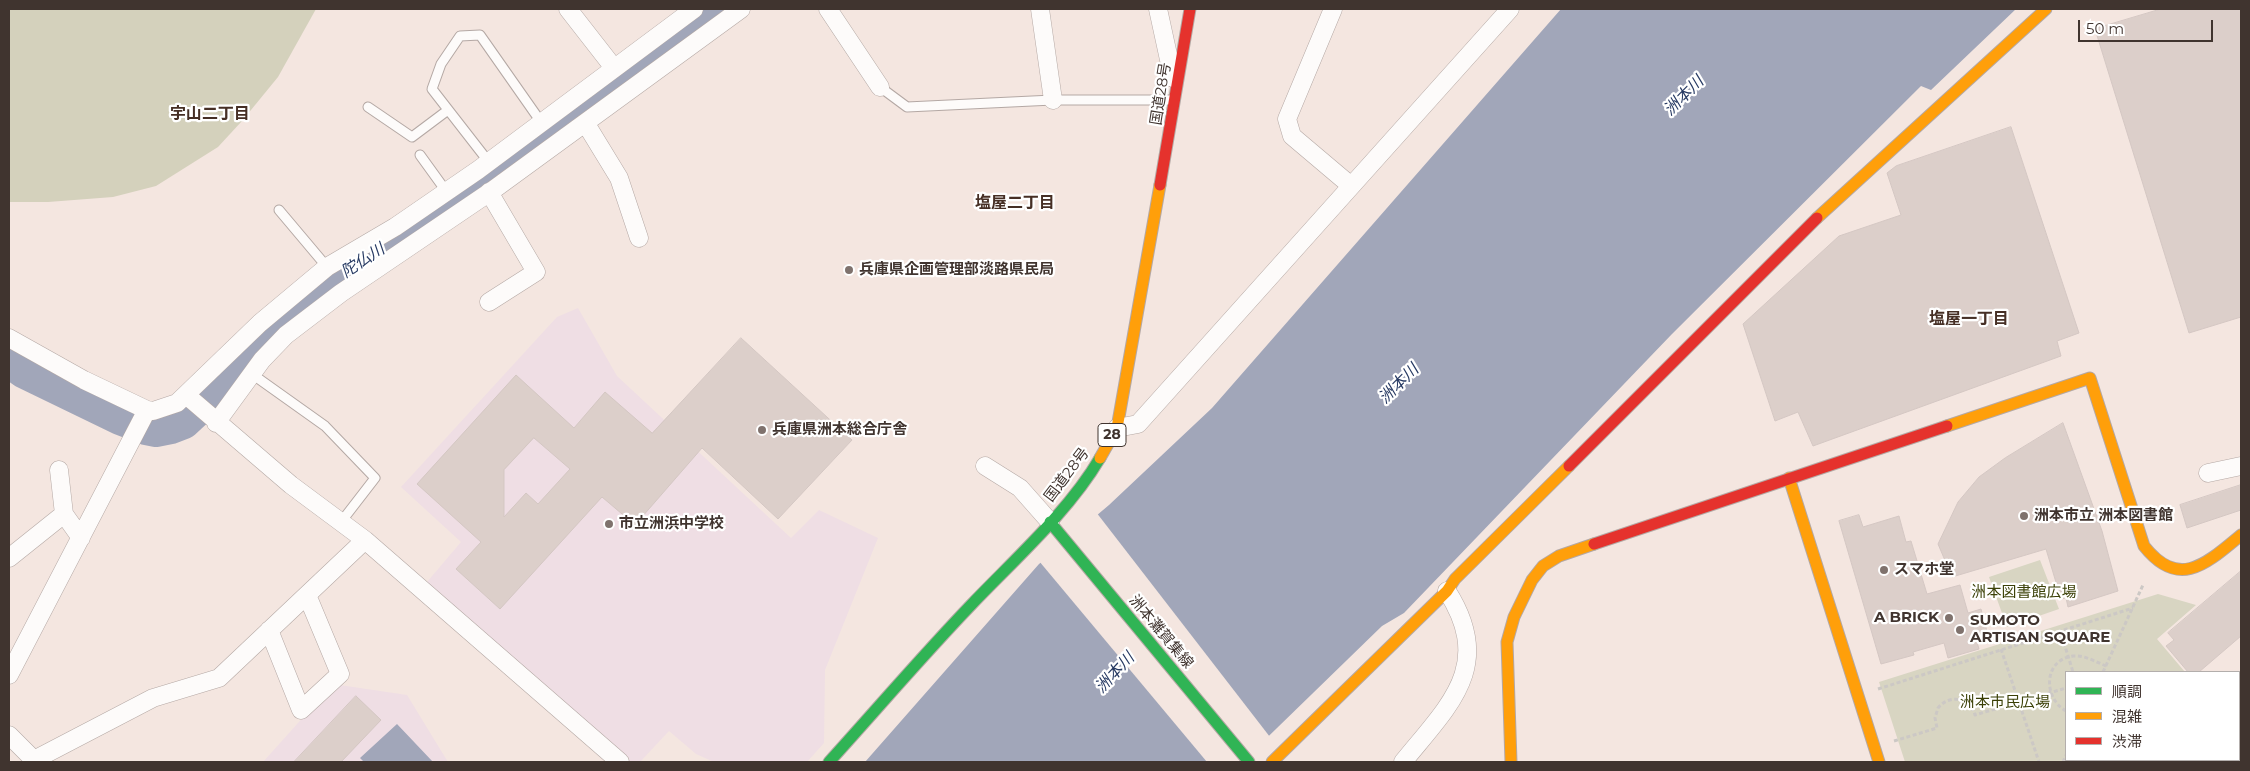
<!DOCTYPE html>
<meta charset="utf-8">
<style>
body{margin:0}
#map{position:relative;width:2250px;height:771px;overflow:hidden;background:#f4e6e0;font-family:Montserrat,"Noto Sans JP",sans-serif}
canvas{display:block}
.frame{position:absolute;inset:0;border:10px solid #40342f;pointer-events:none}
.legend{position:absolute;left:2065px;top:671px;width:175px;height:90px;box-sizing:border-box;background:#fff;border:1px solid #b3aeac;margin:0;padding:6px 9px;list-style:none;font-size:15px;color:#40342f}
.legend li{display:flex;align-items:center;gap:10px;height:25px}
.legend b{width:25px;border:1px solid #b3aeac}
.scale{position:absolute;left:2078px;top:20px;width:135px;height:22px;box-sizing:border-box;border:2px solid #40342f;border-top:0;padding-left:6px;font-size:15px;line-height:18px;white-space:nowrap;color:#40342f;-webkit-text-stroke:4px #fff;paint-order:stroke}
</style>
<div id="map">
<canvas width="2250" height="771"></canvas>
<div class="frame"></div>
<ul class="legend">
<li><b style="height:6px;background:#30b455"></b>順調</li>
<li><b style="height:6px;background:#ff9f0a"></b>混雑</li>
<li><b style="height:6px;background:#e5322d"></b>渋滞</li>
</ul>
<div class="scale">50 m</div>
</div>
<script>
const ctx = document.querySelector('canvas').getContext('2d');
ctx.lineJoin = 'round';
function fillPath(path, color) { ctx.fillStyle = color; ctx.fill(path, 'evenodd'); }
function strokePath(path, color, width, dash) { ctx.strokeStyle = color; ctx.lineWidth = width; ctx.lineCap = dash ? 'butt' : 'round'; ctx.setLineDash(dash || []); ctx.stroke(path); }
function write(font, color, halo, rows, align = 'center') {
  ctx.font = font + ' Montserrat,"Noto Sans JP",sans-serif'; ctx.lineWidth = 4.5; ctx.setLineDash([]); ctx.textBaseline = 'middle'; ctx.strokeStyle = halo; ctx.fillStyle = color; for (const [text, x, y, turn = 0] of rows) {
    ctx.save(); ctx.translate(x, y); ctx.rotate((+turn || 0) * Math.PI / 180); ctx.textAlign = isNaN(turn) ? turn : align; if (halo) ctx.strokeText(text, 0, 0); ctx.fillText(text, 0, 0); ctx.restore();
  }
}
fillPath(new Path2D(`
 M578 308 617 376 791 538 819 510 878 538 825 670 824 743 807 762H714L696 754 669 731 640 762H631L427 582 461 542 401 487 557 317Z
 M333 684 407 695 448 762H263Z`), '#efdee4');
fillPath(new Path2D(`
 M2040 560 2059 609 2007 627 1989 577Z
 M2158 594 2196 605 2157 639 2185 672H2066V760H2201L2203 762H1905L1879 682Z`), '#d8d5c2');
fillPath(new Path2D(`
 M9 9H316L278 77 242 121 218 147 156 186 113 197 48 202H9Z`), '#d4d1bc');
fillPath(new Path2D(`
 M1561 9H2016L1931 90 1921 86 1672 334 1404 613 1382 626 1242 762H865L1039 564 1109 505 1212 408Z
 M397 724 433 762H364L360 758Z`), '#a1a6b9');
fillPath(new Path2D(`
 M1096 512 1270 737 1246 762H1207L1039 561Z`), '#f4e6e0');
strokePath(new Path2D(`
 M9 362 23 372 120 419 146 429 156 431 171 428 184 423 227 383 256 344 333 280 465 194 716 9`), '#a1a6b9', 32);
const building = new Path2D(`
 M2161 9H2241V317L2189 333 2095 29Z
 M2011 127 2079 333 2057 341 2061 356 1813 446 1798 412 1775 421 1743 324 1839 236 1901 215 1887 173 1896 166Z
 M741 338 852 440 778 519 702 448 635 525 602 497 500 609 456 569 481 542 417 484 516 375 574 428 605 392 652 433ZM534 438 570 469 538 504 526 493 504 517V470Z
 M2063 423 2102 531 2118 591 2068 607 2066 598 2061 599 2046 549 1952 577 1938 544 1958 502 1979 477 2005 458Z
 M2241 485V510L2187 528 2180 505Z
 M1859 515 1863 527 1899 516 1906 542 1911 541 1927 594 1960 585 1968 613 1981 609 1989 639 1977 642 1979 649 1948 658 1944 643 1913 652 1914 655 1881 664 1839 521Z
 M2241 571V636L2199 672H2188L2166 646 2174 640 2168 633Z
 M356 696 381 720 341 762H294Z`);
fillPath(building, '#dccfca');
strokePath(building, '#d4c7c3', 1);
const lane = new Path2D(`
 M880 87 907 107 1053 100H1172
 M368 107 412 137 448 110
 M420 155 446 191
 M488 161 432 89 441 64 460 36 480 35 541 122
 M279 210 327 267
 M252 374 325 426 375 478 341 522`);
const street = new Path2D(`
 M568 9 614 68
 M828 9 880 87
 M1040 9 1053 100
 M1158 9 1173 78
 M1333 9 1287 119 1292 136 1350 185
 M586 124 619 178 639 238
 M489 302 536 272 489 192
 M9 338 84 380 147 410 153 411 177 403 260 323 327 267 395 227 478 170 694 9
 M186 395 291 485 365 540 620 762
 M216 423 262 360 286 335 341 293 493 190 741 9
 M1117 428 1138 424 1510 9
 M985 466 1020 488 1050 522
 M59 470 64 514
 M2208 473 2241 466
 M9 558 64 514 81 538
 M269 630 301 710 340 674 307 595
 M9 675 147 410
 M2239 699 2241 697
 M9 735 34 760 153 698 219 678 365 540
 M2228 760 2230 762
 M1403 762C1449 705 1495 666 1447 591`);
const fast = new Path2D(`
 M1050 522 1249 762
 M829 762C877 709 923 655 972 604 1015 559 1069 511 1100 458`);
const slow = new Path2D(`
 M1817 218 2046 9
 M1947 426 2090 378 2144 546C2179 590 2206 564 2241 535
 M1100 458 1117 428 1160 185
 M1789 478 1879 762
 M1272 762 1447 591 1455 579 1569 466
 M1511 762 1507 642 1514 617 1532 580 1543 566 1559 556 1594 544`);
const jam = new Path2D(`
 M1160 185 1190 9
 M1569 466 1817 218
 M1594 544 1947 426`);
strokePath(lane, '#b4a8a4', 11);
strokePath(street, '#b4a8a4', 19);
strokePath(fast, '#b4a8a4', 13);
strokePath(slow, '#b4a8a4', 13);
strokePath(jam, '#b4a8a4', 13);
strokePath(new Path2D(`
 M2060 630 2073 672
 M2001 649 2039 762
 M2103 672 2143 585
 M1878 689 2133 608
 M2066 711C2043 698 2043 660 2073 656 2085 655 2096 662 2106 666
 M1894 741 1937 728 1935 718 1938 708C1949 694 1970 697 1975 715L2066 688
 M2175 760 2176 762
 M2192 760 2194 762
 M2063 762 2066 755`), '#ccc8c5', 3, [4, 2.5]);
strokePath(lane, '#fdfbfa', 9);
strokePath(street, '#fdfbfa', 18);
strokePath(fast, '#30b455', 11);
strokePath(slow, '#ff9f0a', 11);
strokePath(jam, '#e5322d', 11);
for (const [x, y, r, color] of [
 [849,270,5,"#7f726d"],
 [762,430,5,"#7f726d"],
 [2024,516,5,"#7f726d"],
 [609,524,5,"#7f726d"],
 [1884,570,5,"#7f726d"],
 [1949,618,5,"#7f726d"],
 [1960,630,5,"#7f726d"]
]) { const dot = new Path2D(); dot.arc(x, y, r, 0, 2 * Math.PI); ctx.fillStyle = color; ctx.fill(dot); strokePath(dot, '#fff', 2); }
for (const [x, y, w] of [
 [1112,435,28]
]) { const box = new Path2D(); box.roundRect(x - w / 2, y - 11.5, w, 23, 4); ctx.fillStyle = '#fff'; ctx.fill(box); strokePath(box, '#40342f', 1); }
write('bold 14px', '#40342f', null, [
 ["28",1112,435]
]);
write('15px', '#40342f', '#fff', [
 ["国道28号",1161,94,-81],
 ["国道28号",1067,475,-53],
 ["洲本灘賀集線",1161,632,50]
]);
write('bold 15px', '#40342f', '#fff', [
 ["兵庫県企画管理部淡路県民局",859,270],
 ["兵庫県洲本総合庁舎",772,430],
 ["洲本市立 洲本図書館",2034,516],
 ["市立洲浜中学校",619,524],
 ["スマホ堂",1894,570],
 ["A BRICK",1939,618,"right"],
 ["SUMOTO",1970,621],
 ["ARTISAN SQUARE",1970,638]
], 'left');
write('15px', '#3b4007', '#fff', [
 ["洲本図書館広場",2024,593],
 ["洲本市民広場",2005,703]
]);
write('italic 16px', '#273a63', '#fff', [
 ["洲本川",1684,96,-45],
 ["陀仏川",363,261,-33],
 ["洲本川",1399,384,-45],
 ["洲本川",1115,673,-47]
]);
write('bold 16px', '#462f25', '#fff', [
 ["宇山二丁目",210,114],
 ["塩屋二丁目",1015,203],
 ["塩屋一丁目",1969,319]
]);
</script>
